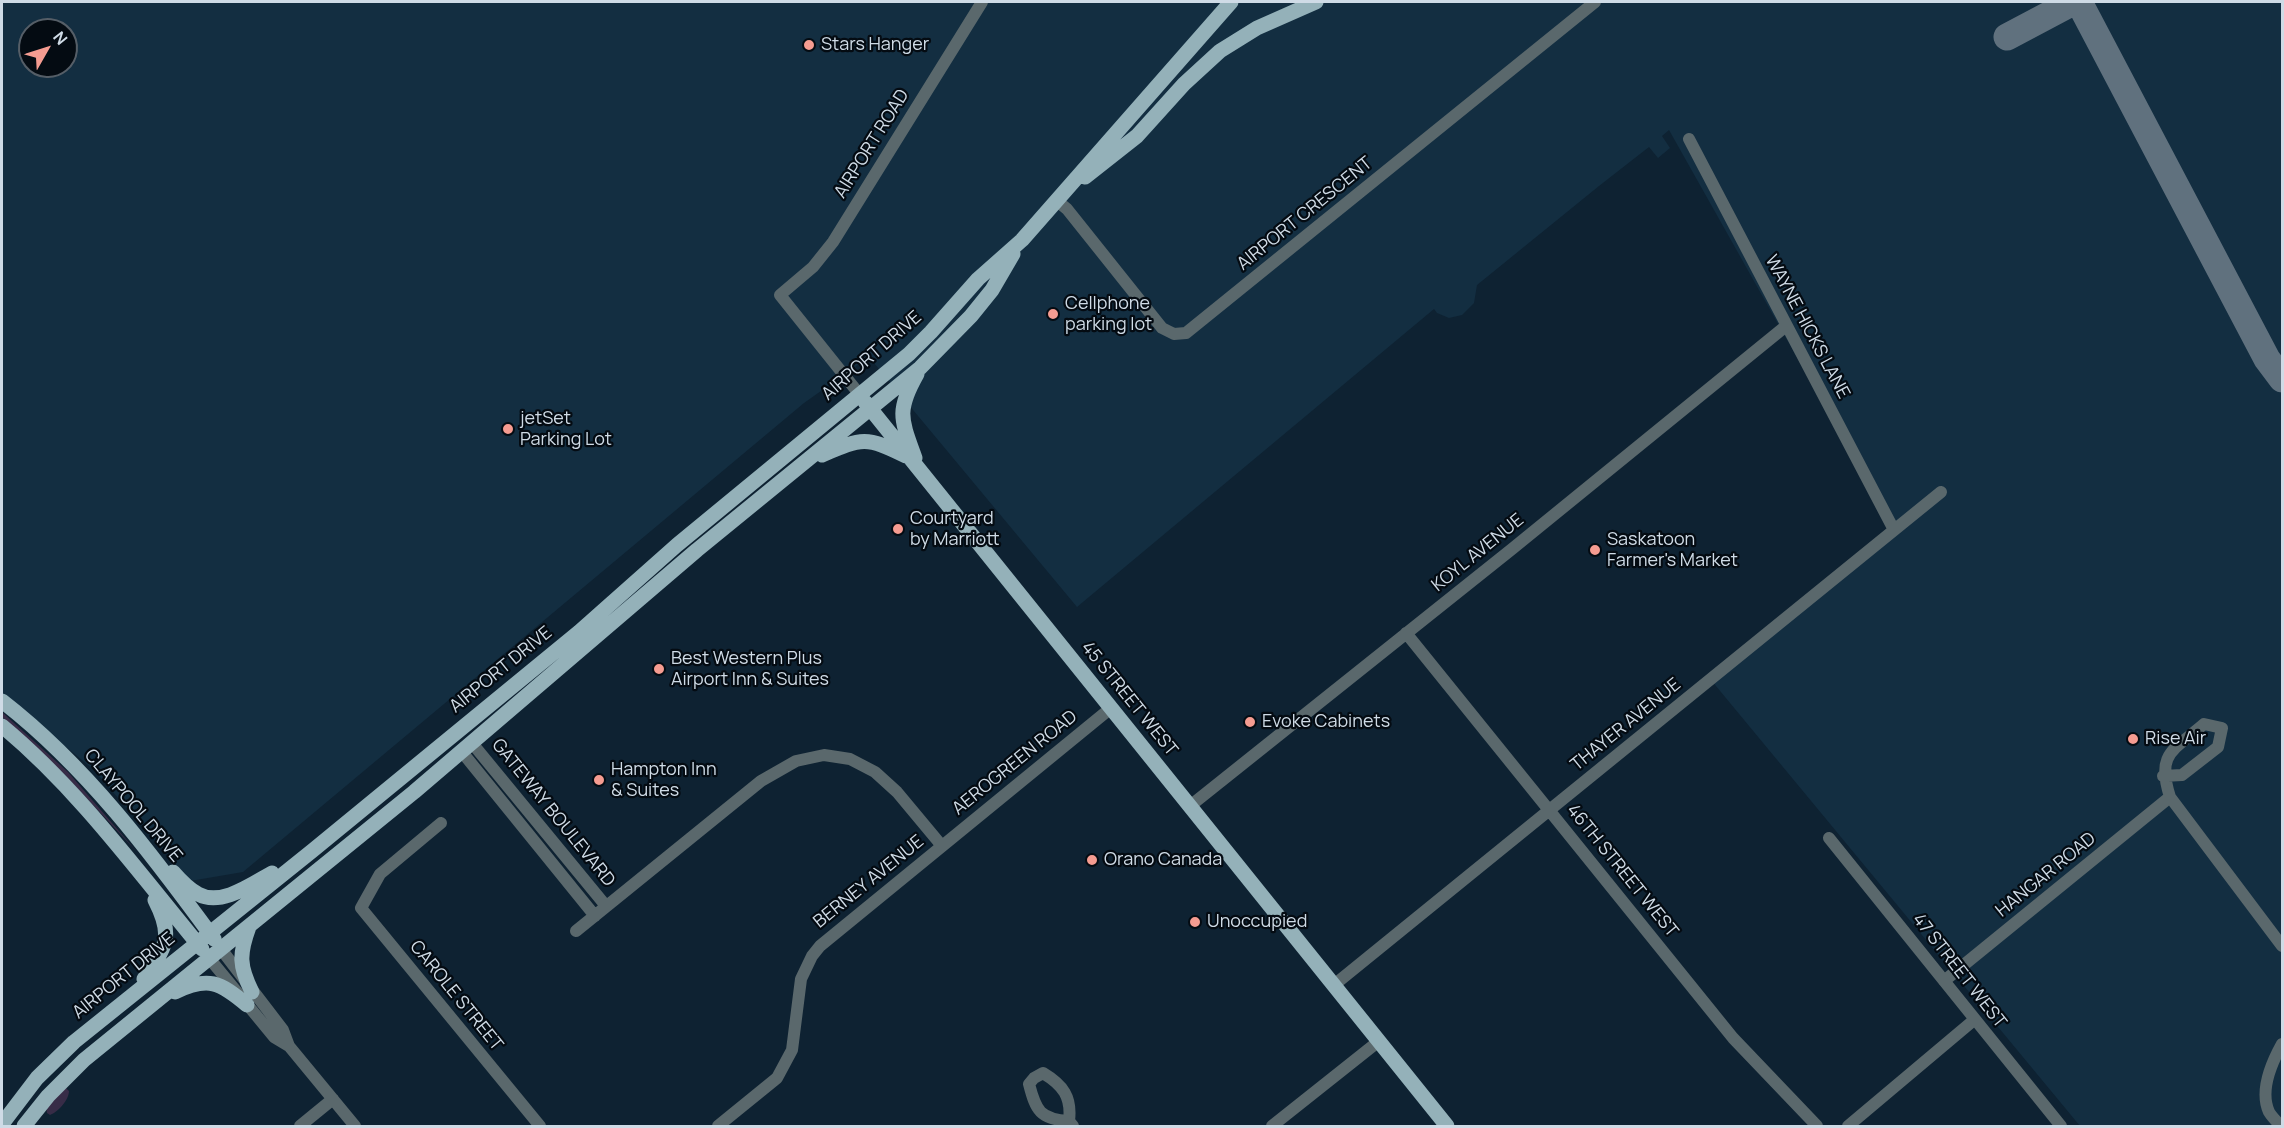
<!DOCTYPE html>
<style>
body{margin:0}
#map{position:relative;width:2284px;height:1128px;overflow:hidden;background:#0e2232;font-family:Manrope,sans-serif}
canvas{display:block}
.frame{position:absolute;inset:0;border:3px solid #cfdbe6;pointer-events:none}
.north{position:absolute;left:18px;top:18px;width:60px;height:60px;box-sizing:border-box;background:#040b12;border:2px solid #555e67;border-radius:50%;rotate:51deg;font-size:16px;font-weight:700;line-height:24px;text-align:center;color:#cfdbe6}
.north::after{content:'';display:block;margin:auto;width:21px;height:27px;background:#f59c91;clip-path:polygon(50% 0,100% 100%,50% 72%,0 100%)}
</style>
<div id="map">
<canvas width="2284" height="1128"></canvas>
<div class="frame"></div>
<div class="north">N</div>
</div>
<script>
const ctx = document.querySelector('canvas').getContext('2d');
ctx.lineJoin = 'round';
function fillPath(path, color) { ctx.fillStyle = color; ctx.fill(path, 'evenodd'); }
function strokePath(path, color, width, dash) { ctx.strokeStyle = color; ctx.lineWidth = width; ctx.lineCap = dash ? 'butt' : 'round'; ctx.setLineDash(dash || []); ctx.stroke(path); }
function write(font, color, halo, rows, align = 'center') {
  ctx.font = font + ' Manrope,sans-serif'; ctx.lineWidth = 4.5; ctx.setLineDash([]); ctx.textBaseline = 'middle'; ctx.strokeStyle = halo; ctx.fillStyle = color; for (const [text, x, y, turn = 0] of rows) {
    ctx.save(); ctx.translate(x, y); ctx.rotate((+turn || 0) * Math.PI / 180); ctx.textAlign = isNaN(turn) ? turn : align; if (halo) ctx.strokeText(text, 0, 0); ctx.fillText(text, 0, 0); ctx.restore();
  }
}
fillPath(new Path2D(`
 M2 2H2282V1126H2080L1711 680 1894 530 1669 130 1662 136 1670 148 1658 158 1649 147 1599 186 1477 285 1474 303 1462 315 1449 318 1437 313 1434 309 1077 607 869 357 804 403 243 872 190 881 93 769 2 695ZM30 30H66V66H30Z`), '#132e41');
fillPath(new Path2D(`
 M2 712 68 772 137 852 65 775 2 717Z
 M66 1088 69 1091C69 1100 58 1112 50 1115L47 1113 46 1106Z`), '#372c47');
strokePath(new Path2D(`
 M2079 2 2267 359 2282 379
 M2007 37 2073 2`), '#60717e', 27);
strokePath(new Path2D(`
 M1689 139 1894 530
 M1056 200 1067 209 1162 328 1174 334 1186 333 1595 2
 M860 395 780 295 813 267 833 242 982 2
 M1406 633 1733 1038 1817 1126
 M472 743 606 906
 M462 752 595 916
 M2170 797 2282 946
 M1190 806 1512 549 1786 326
 M441 823 380 874 361 908 540 1126
 M1829 838 2061 1126
 M576 931 761 781 796 761 824 755 850 759 875 772 897 792 942 846
 M221 949 283 1030 289 1046 355 1126
 M209 958 274 1037 289 1046
 M1944 981 2170 797C2156 753 2173 751 2204 724L2222 728 2218 747 2182 775 2163 776
 M1334 985 1941 492
 M1069 1121C1072 1097 1063 1085 1043 1073L1034 1078 1029 1084C1036 1111 1040 1119 1069 1121L1073 1126
 M300 1126 333 1099
 M718 1126 777 1078 792 1050 801 979 812 956 820 946 1111 708
 M1272 1126 1379 1041
 M1848 1126 1974 1020
 M2281 1126C2277 1122 2272 1117 2269 1112 2259 1090 2272 1062 2282 1044`), '#5a686c', 12);
strokePath(new Path2D(`
 M1085 177 1137 136 1184 84 1220 51 1257 28 1316 2
 M865 402 1447 1126
 M822 455C862 438 866 436 906 456
 M915 458C901 419 896 411 917 374
 M2 701C86 766 151 853 214 939
 M2 726C79 790 138 872 202 949
 M173 872C180 880 188 889 198 894 221 907 252 884 272 873
 M249 927C239 954 239 966 252 992
 M144 979C166 946 174 937 155 900
 M175 992C208 976 220 982 247 1005
 M2 1124 37 1078 74 1042 312 851 579 632 677 545 909 354 931 332 978 279 1022 240 1231 2
 M24 1126 48 1096 84 1060 414 792 697 550 920 368 971 316 992 290 1013 254`), '#94b1b9', 15);
for (const [x, y, r, color] of [
 [809,45,6,"#f59c91"],
 [1053,314,6,"#f59c91"],
 [508,429,6,"#f59c91"],
 [898,529,6,"#f59c91"],
 [1595,550,6,"#f59c91"],
 [659,669,6,"#f59c91"],
 [1250,722,6,"#f59c91"],
 [2133,739,6,"#f59c91"],
 [599,780,6,"#f59c91"],
 [1092,860,6,"#f59c91"],
 [1195,922,6,"#f59c91"]
]) { const dot = new Path2D(); dot.arc(x, y, r, 0, 2 * Math.PI); ctx.fillStyle = color; ctx.fill(dot); strokePath(dot, '#040b12', 2); }
write('18px', '#cfdbe6', '#040b12', [
 ["Stars Hanger",821,45],
 ["Cellphone",1065,304],
 ["parking lot",1065,325],
 ["jetSet",520,419],
 ["Parking Lot",520,440],
 ["Courtyard",910,519],
 ["by Marriott",910,540],
 ["Saskatoon",1607,540],
 ["Farmer's Market",1607,561],
 ["Best Western Plus",671,659],
 ["Airport Inn & Suites",671,680],
 ["Evoke Cabinets",1262,722],
 ["Rise Air",2145,739],
 ["Hampton Inn",611,770],
 ["& Suites",611,791],
 ["Orano Canada",1104,860],
 ["Unoccupied",1207,922]
], 'left');
write('18px', '#cfdbe6', '#040b12', [
 ["AIRPORT ROAD",872,144,-58],
 ["AIRPORT CRESCENT",1305,214,-39],
 ["WAYNE HICKS LANE",1807,327,62],
 ["AIRPORT DRIVE",872,356,-41],
 ["KOYL AVENUE",1478,553,-39],
 ["AIRPORT DRIVE",501,670,-39],
 ["45 STREET WEST",1129,699,51],
 ["THAYER AVENUE",1626,725,-39],
 ["AEROGREEN ROAD",1015,763,-39],
 ["CLAYPOOL DRIVE",133,806,50],
 ["GATEWAY BOULEVARD",553,813,51],
 ["46TH STREET WEST",1622,871,51],
 ["HANGAR ROAD",2046,875,-39],
 ["BERNEY AVENUE",869,882,-39],
 ["47 STREET WEST",1959,971,52],
 ["AIRPORT DRIVE",124,976,-39],
 ["CAROLE STREET",456,996,51]
]);
</script>
